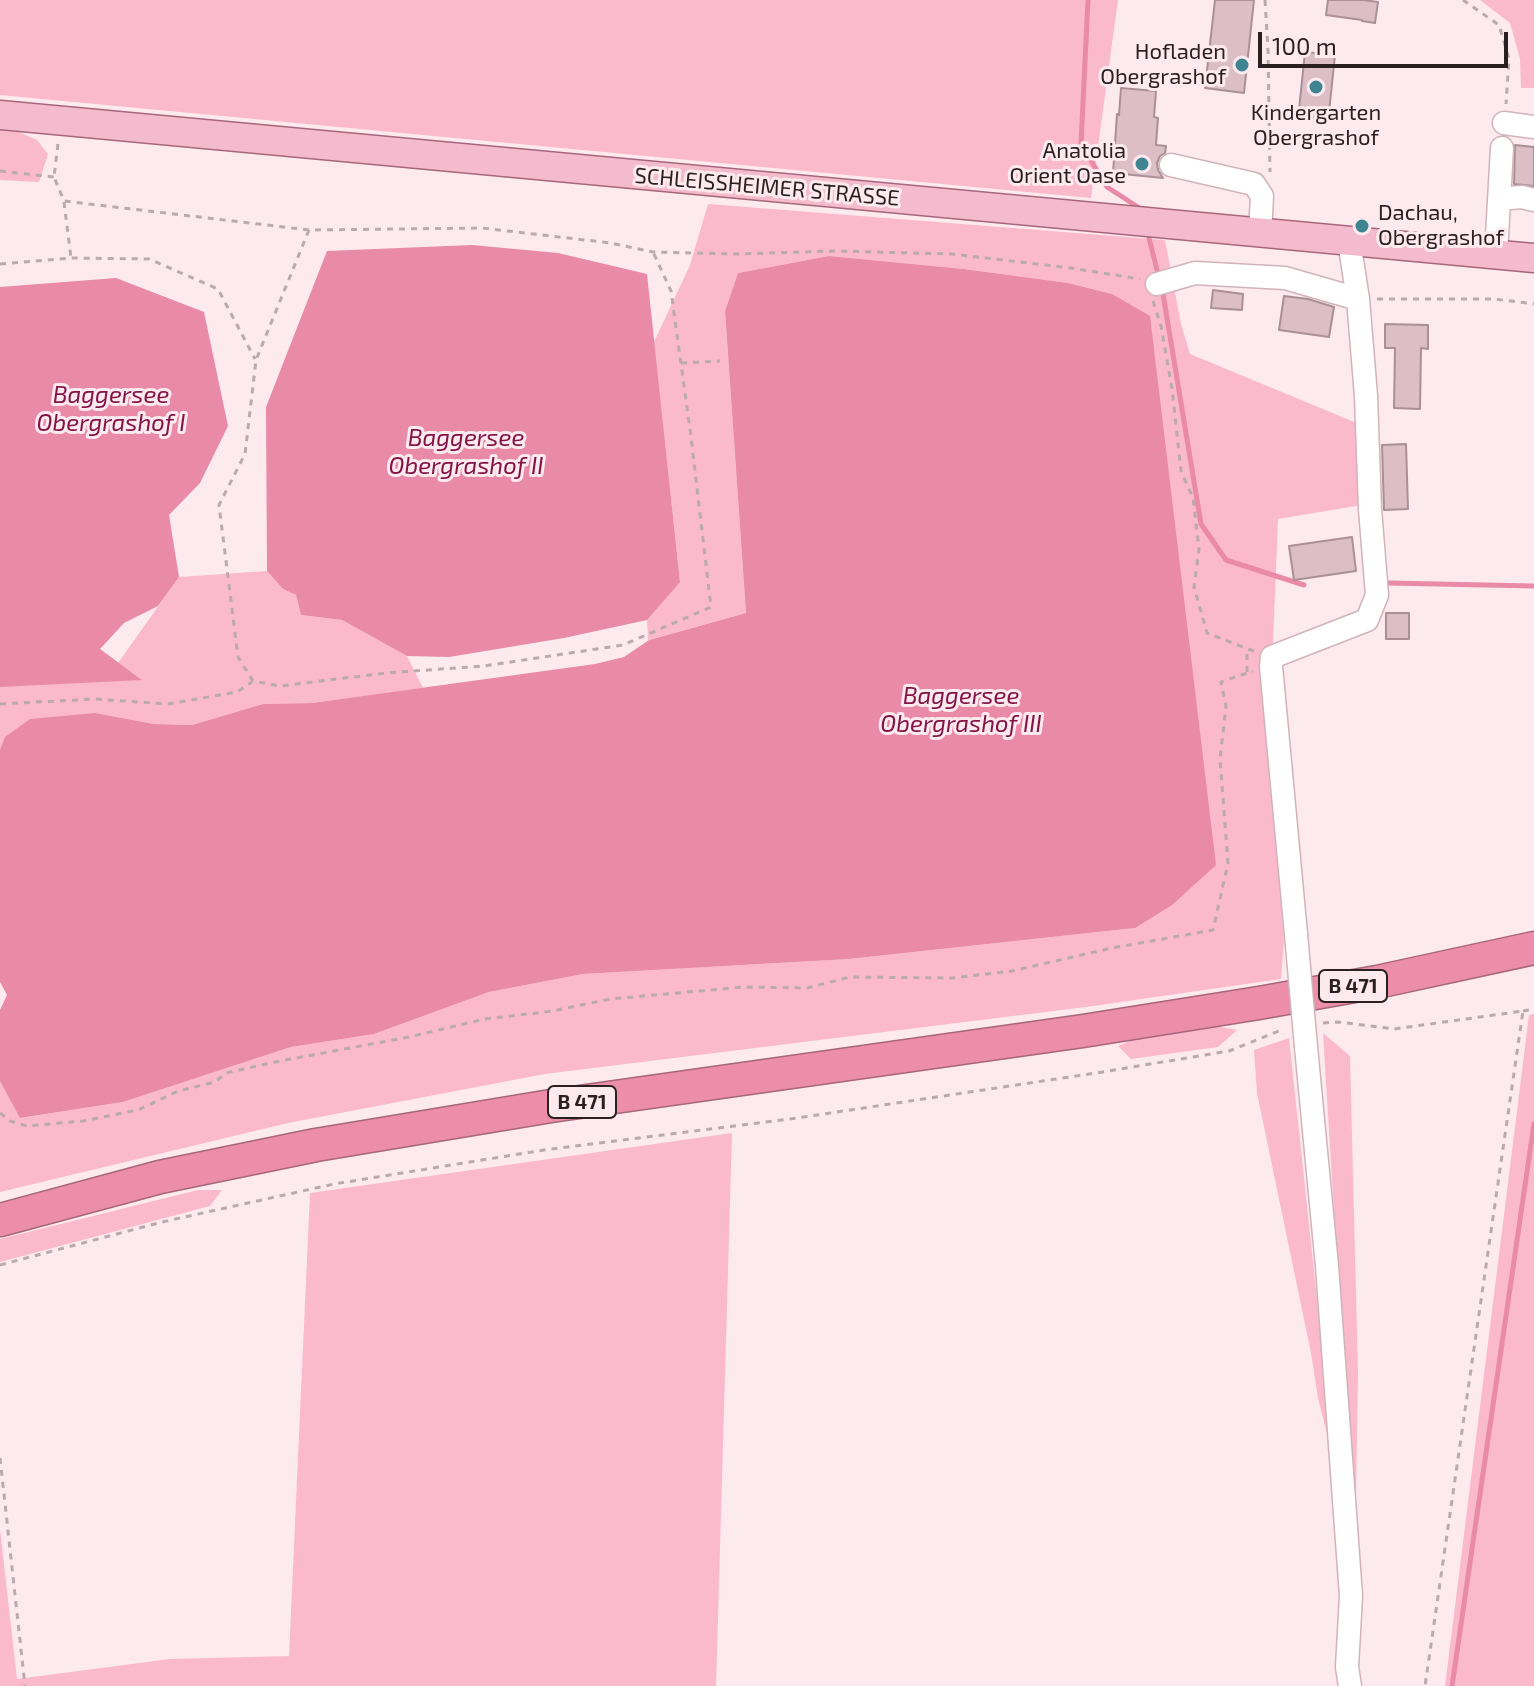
<!DOCTYPE html>
<style>
body{margin:0}
#map{position:relative;width:1534px;height:1686px;overflow:hidden;background:#fdeaef;font-family:"Exo 2",sans-serif}
canvas{display:block}
.scale{position:absolute;left:1258px;top:32px;width:250px;height:36px;box-sizing:border-box;border:4px solid #2a1f22;border-top:0;padding-left:10px;font-size:24px;line-height:28px;white-space:nowrap;color:#2a1f22;-webkit-text-stroke:6px #fdeaef;paint-order:stroke}
</style>
<div id="map">
<canvas width="1534" height="1686"></canvas>
<div class="scale">100 m</div>
</div>
<script>
const ctx = document.querySelector('canvas').getContext('2d');
ctx.lineJoin = 'round';
function fillPath(path, color) { ctx.fillStyle = color; ctx.fill(path, 'evenodd'); }
function strokePath(path, color, width, dash) { ctx.strokeStyle = color; ctx.lineWidth = width; ctx.lineCap = dash ? 'butt' : 'round'; ctx.setLineDash(dash || []); ctx.stroke(path); }
function write(font, color, halo, rows, align = 'center') {
  ctx.font = font + ' "Exo 2",sans-serif'; ctx.lineWidth = 6; ctx.setLineDash([]); ctx.textBaseline = 'middle'; ctx.strokeStyle = halo; ctx.fillStyle = color; for (const [text, x, y, turn = 0] of rows) {
    ctx.save(); ctx.translate(x, y); ctx.rotate((+turn || 0) * Math.PI / 180); ctx.textAlign = isNaN(turn) ? turn : align; if (halo) ctx.strokeText(text, 0, 0); ctx.fillText(text, 0, 0); ctx.restore();
  }
}
fillPath(new Path2D(`
 M0 0H1118L1091 198 0 95Z
 M1480 0H1534V88H1521L1520 59 1510 23Z
 M0 125 5 126 37 140 48 154 39 182 0 180Z
 M708 204 1165 240 1181 324 1190 354 1359 424 1362 505 1278 519 1273 643 1265 666 1284 941 1281 979 1086 1007 545 1074 288 1123 0 1192V1081L21 1118 123 1102 291 1047 374 1034 489 992 583 974 849 959 1135 928 1112 294 1068 283 964 269 829 256 738 273 725 311 746 613 648 640 647 620 680 581 654 342 690 265Z
 M267 571 283 589 296 595 301 615 342 620 407 656 423 688 312 703 263 704 192 725 154 724 95 713 0 750V686L141 679 118 663 179 577Z
 M1534 1014V1686H1445L1529 1015Z
 M1216 1026 1237 1030 1218 1047 1131 1059 1118 1046 1132 1040Z
 M1323 1033 1350 1056 1358 1372 1356 1498 1344 1373Z
 M1289 1038 1323 1355 1329 1442 1318 1398 1311 1353 1257 1093 1254 1050Z
 M732 1133 716 1686H0V1529L17 1679 170 1659 289 1656 310 1193Z
 M198 1190H222L210 1206 0 1262V1239Z`), '#fbb9cc');
fillPath(new Path2D(`
 M472 245 558 253 647 274 680 582 647 620 564 638 449 657 407 656 342 620 301 615 296 595 283 589 267 571 266 407 327 251Z
 M829 256 964 269 1068 283 1112 294 1150 316 1216 865 1172 905 1135 928 849 959 583 974 489 992 374 1034 291 1047 123 1102 20 1118 0 1081V1010L7 995 0 982V750L5 737 30 719 95 713 154 724 192 725 263 704 312 703 595 664 624 657 649 640 746 613 725 311 738 273Z
 M116 278 204 312 228 426 200 483 169 515 179 577 158 606 124 623 100 649 142 680 0 687V287Z`), '#e88aa8');
strokePath(new Path2D(`
 M1088 0 1081 144 1107 187 1141 209
 M1149 238 1157 270
 M1163 294 1201 524 1226 560 1304 585
 M1388 583 1534 586
 M1452 1686 1534 1124`), '#e88aa8', 5);
const building = new Path2D(`
 M1215 0H1254L1244 93 1205 88Z
 M1328 0H1363L1378 2 1375 23 1362 21V20L1326 15Z
 M1305 52 1335 55 1328 122 1298 119Z
 M1121 88 1156 91 1154 117 1158 118 1156 145 1166 146 1165 153 1160 156 1157 163 1158 170 1163 178 1113 173 1117 114 1119 115Z
 M1515 145 1534 147V186L1514 184Z
 M1213 290 1243 294 1242 310 1211 308Z
 M1284 296 1308 299 1334 307 1329 337 1279 330Z
 M1385 324 1428 325V349L1421 348 1420 409 1394 408 1395 348H1385Z
 M1406 444 1408 509 1384 510 1382 445Z
 M1352 537 1356 571 1294 580 1289 546Z
 M1386 613H1409V639H1386Z`);
fillPath(building, '#dcbec6');
strokePath(building, '#ab8f97', 2);
const minor = new Path2D(`
 M1504 123 1534 127
 M1171 165 1254 184 1262 196 1260 233
 M1499 199 1522 197 1534 200
 M1496 254 1502 148
 M1157 284 1195 273 1285 278 1358 299
 M1296 934 1271 666 1272 657 1367 620 1377 595 1370 509 1366 396 1358 299 1349 241
 M1306 1047 1327 1266 1351 1596 1347 1667 1350 1686`);
const major = new Path2D(`
 M0 115 1534 258`);
const highway = new Path2D(`
 M0 1220 160 1177 316 1145 551 1106 1083 1031 1259 1003 1377 982 1534 948`);
strokePath(minor, '#d1b3bb', 25);
strokePath(major, '#a7667b', 31);
strokePath(highway, '#a7667b', 35);
strokePath(new Path2D(`
 M1265 0 1268 50 1270 172
 M1463 0 1499 25 1509 59 1506 104
 M58 144 54 177 64 201 309 230 482 228 611 243 653 252 735 254 835 251 952 254 1071 268 1140 279
 M0 171 54 177
 M64 202 71 258
 M309 230 256 360 245 454 219 505 238 657 253 681 280 686 386 673 484 666 623 645 711 607 691 437 671 291 653 252
 M0 264 71 258 149 259 218 289 255 359
 M1377 299H1494L1534 304
 M1153 301 1161 326 1172 389 1181 471 1193 498 1199 549 1194 587 1207 633 1256 652
 M681 363 720 361
 M1247 672V648
 M0 704 95 699 168 704 237 692 252 682
 M1523 1011 1534 1009
 M1323 1023 1338 1022 1394 1029 1523 1011 1425 1686
 M0 1113 10 1121 27 1126 83 1121 138 1110 178 1091 215 1082 226 1073 275 1062 409 1037 485 1019 553 1011 610 999 744 987 807 988 850 977 952 978 1012 971 1112 948 1213 930 1228 863 1220 759 1226 706 1221 682 1253 671
 M0 1265 162 1222 334 1184 544 1150 797 1118 1096 1073 1229 1051 1284 1029
 M0 1458 25 1686`), '#baaaae', 3, [6, 6]);
strokePath(minor, '#fff', 22);
strokePath(major, '#f3bbcd', 28);
strokePath(highway, '#eb8dab', 32);
const minorBridge = new Path2D(`
 M1296 934 1306 1047`);
strokePath(minorBridge, '#d1b3bb', 25, []);
strokePath(minorBridge, '#fff', 22);
for (const [x, y, r, color] of [
 [1242,65,8,"#3f8591"],
 [1316,87,8,"#3f8591"],
 [1142,164,8,"#3f8591"],
 [1362,226,8,"#3f8591"]
]) { const dot = new Path2D(); dot.arc(x, y, r, 0, 2 * Math.PI); ctx.fillStyle = color; ctx.fill(dot); strokePath(dot, '#fdeaef', 3); }
for (const [x, y, w] of [
 [1353,986,68],
 [582,1102,68]
]) { const box = new Path2D(); box.roundRect(x - w / 2, y - 16, w, 32, 6); ctx.fillStyle = '#fdeaef'; ctx.fill(box); strokePath(box, '#2a1f22', 2); }
write('bold 20px', '#2a1f22', null, [
 ["B 471",1353,986],
 ["B 471",582,1102]
]);
write('22px', '#2a1f22', '#fdeaef', [
 ["Hofladen",1226,52],
 ["Obergrashof",1226,77],
 ["Kindergarten",1316,113,"center"],
 ["Obergrashof",1316,138,"center"],
 ["Anatolia",1126,151],
 ["Orient Oase",1126,176],
 ["Dachau,",1378,213,"left"],
 ["Obergrashof",1378,238,"left"]
], 'right');
write('22px', '#2a1f22', '#fdeaef', [
 ["SCHLEISSHEIMER STRASSE",767,187,5]
]);
write('italic 24px', '#831446', '#fdeaef', [
 ["Baggersee",111,395],
 ["Obergrashof I",111,423],
 ["Baggersee",466,438],
 ["Obergrashof II",466,466],
 ["Baggersee",961,696],
 ["Obergrashof III",961,724]
]);
</script>
